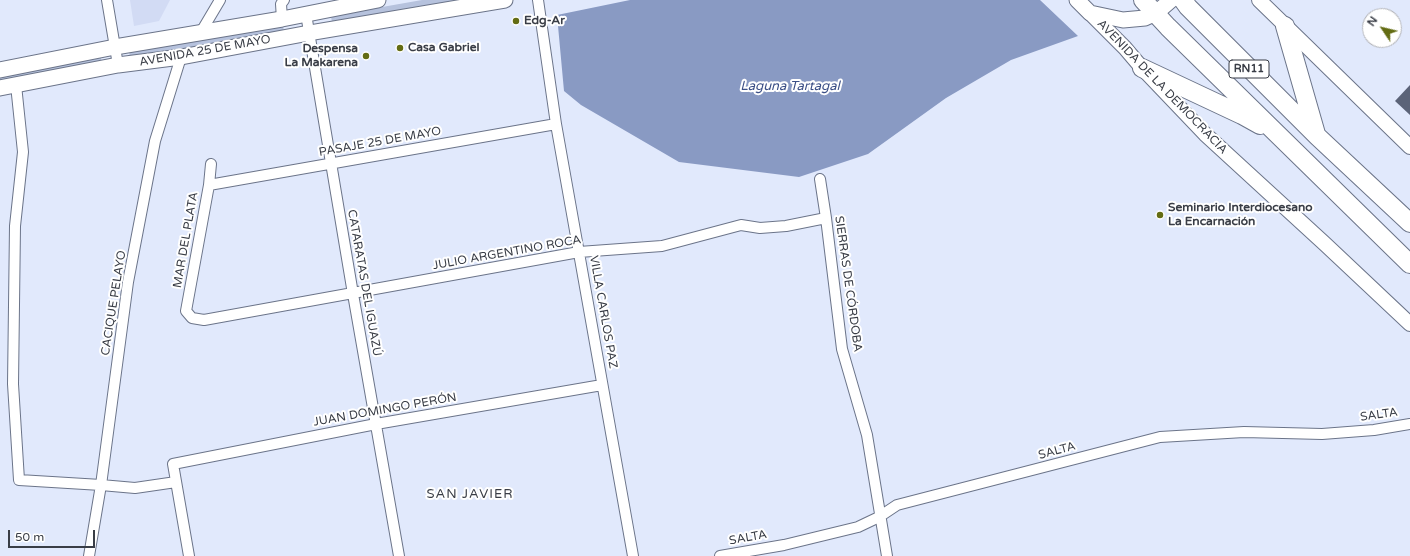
<!DOCTYPE html>
<meta charset="utf-8">
<style>
body{margin:0}
#map{position:relative;width:1410px;height:556px;overflow:hidden;background:#e1e9fc;font-family:"Varela Round",sans-serif}
canvas{display:block}
.north{position:absolute;left:1362px;top:8px;width:40px;height:40px;box-sizing:border-box;background:#fff;border:1px solid #b0b1b5;border-radius:50%;rotate:305deg;font-size:11px;font-weight:700;line-height:16px;text-align:center;color:#393d46}
.north::after{content:'';display:block;margin:auto;width:14px;height:18px;background:#636c13;clip-path:polygon(50% 0,100% 100%,50% 72%,0 100%)}
.scale{position:absolute;left:8px;top:530px;width:87px;height:18px;box-sizing:border-box;border:2px solid #393d46;border-top:0;padding-left:5px;font-size:12px;line-height:14px;white-space:nowrap;color:#393d46;-webkit-text-stroke:3px #fff;paint-order:stroke}
</style>
<div id="map">
<canvas width="1410" height="556"></canvas>
<div class="north">N</div>
<div class="scale">50 m</div>
</div>
<script>
const ctx = document.querySelector('canvas').getContext('2d');
ctx.lineJoin = 'round';
function fillPath(path, color) { ctx.fillStyle = color; ctx.fill(path, 'evenodd'); }
function strokePath(path, color, width, dash) { ctx.strokeStyle = color; ctx.lineWidth = width; ctx.lineCap = dash ? 'butt' : 'round'; ctx.setLineDash(dash || []); ctx.stroke(path); }
function write(font, color, halo, rows, align = 'center') {
  ctx.font = font + ' "Varela Round",sans-serif'; ctx.lineWidth = 4; ctx.setLineDash([]); ctx.textBaseline = 'middle'; ctx.strokeStyle = halo; ctx.fillStyle = color; for (const [text, x, y, turn = 0] of rows) {
    ctx.save(); ctx.translate(x, y); ctx.rotate((+turn || 0) * Math.PI / 180); ctx.textAlign = isNaN(turn) ? turn : align; if (halo) ctx.strokeText(text, 0, 0); ctx.fillText(text, 0, 0); ctx.restore();
  }
}
fillPath(new Path2D(`
 M130 0H170L159 21 134 26Z`), '#d2dbf4');
fillPath(new Path2D(`
 M422 0H466L332 23 331 16Z
 M283 25 284 33 130 58 129 51Z
 M101 58 102 65 0 83V75Z`), '#b6c2dd');
fillPath(new Path2D(`
 M630 0H1040L1078 36 1011 60 946 98 868 154 799 177 679 162 581 105 564 91 557 15Z`), '#899ac3');
fillPath(new Path2D(`
 M1410 85V115L1395 101Z`), '#5b6378');
const street = new Path2D(`
 M107 0 118 65
 M538 0 556 124 633 556
 M306 14 353 294 399 556
 M282 19 281 4 284 0
 M201 32 220 0
 M16 85 23 152 15 226 13 384 19 480 101 485 135 488 176 482
 M211 164 209 185 186 311 192 318 204 320 579 252 662 246 741 225 760 228 786 226 826 218
 M820 179 826 218 842 349 867 435 887 556
 M209 185 556 124
 M89 556 101 485 128 282 155 141 181 57
 M189 556 173 464 376 424 602 385
 M720 556 784 545 858 527 879 517 897 505 1160 437 1244 432 1322 434 1374 430 1410 424`);
const secondary = new Path2D(`
 M1259 0 1410 147
 M1090 13 1125 48 1142 68 1205 134 1325 244 1410 324`);
const primary = new Path2D(`
 M1077 0 1090 13 1123 20 1145 18 1156 13 1171 0
 M0 70 115 47 282 19 378 0
 M0 88 118 65 181 57 309 33 505 0`);
const highway = new Path2D(`
 M1143 0 1168 27 1410 264
 M1183 0 1188 7 1317 136 1410 223
 M1285 26 1316 134
 M1142 68 1242 115 1260 125`);
strokePath(street, '#6b7489', 12);
strokePath(secondary, '#6b7489', 16);
strokePath(primary, '#6b7489', 17);
strokePath(highway, '#6b7489', 20);
strokePath(street, '#fff', 10);
strokePath(secondary, '#fff', 14);
strokePath(primary, '#fff', 15);
strokePath(highway, '#fff', 18);
for (const [x, y, r, color] of [
 [516,21,4,"#636c13"],
 [400,48,4,"#636c13"],
 [366,56,4,"#636c13"],
 [1160,215,4,"#636c13"]
]) { const dot = new Path2D(); dot.arc(x, y, r, 0, 2 * Math.PI); ctx.fillStyle = color; ctx.fill(dot); strokePath(dot, '#fff', 1.5); }
for (const [x, y, w] of [
 [1249,69,40]
]) { const box = new Path2D(); box.roundRect(x - w / 2, y - 9, w, 18, 3); ctx.fillStyle = '#fff'; ctx.fill(box); strokePath(box, '#393d46', 1); }
write('bold 11px', '#393d46', null, [
 ["RN11",1249,69]
]);
write('bold 12px', '#393d46', '#fff', [
 ["Edg-Ar",524,21],
 ["Casa Gabriel",408,48],
 ["Despensa",358,49,"right"],
 ["La Makarena",358,63,"right"],
 ["Seminario Interdiocesano",1168,208],
 ["La Encarnación",1168,222]
], 'left');
write('12px', '#393d46', '#fff', [
 ["AVENIDA 25 DE MAYO",205,51,-10],
 ["AVENIDA DE LA DEMOCRACIA",1162,87,46],
 ["PASAJE 25 DE MAYO",380,142,-10],
 ["MAR DEL PLATA",186,240,-80],
 ["JULIO ARGENTINO ROCA",507,253,-10],
 ["CATARATAS DEL IGUAZÚ",364,283,80],
 ["SIERRAS DE CÓRDOBA",848,284,82],
 ["CACIQUE PELAYO",114,303,-81],
 ["VILLA CARLOS PAZ",603,312,80],
 ["JUAN DOMINGO PERÓN",385,410,-10],
 ["SALTA",1379,415,-8],
 ["SALTA",1057,451,-15],
 ["SALTA",748,538,-10]
]);
write('italic 13px', '#3b4f86', '#fff', [
 ["Laguna Tartagal",790,87]
]);
ctx.letterSpacing = '1px';
write('13px', '#393d46', '#fff', [
 ["SAN JAVIER",470,495]
]);
ctx.letterSpacing = '0px';
</script>
